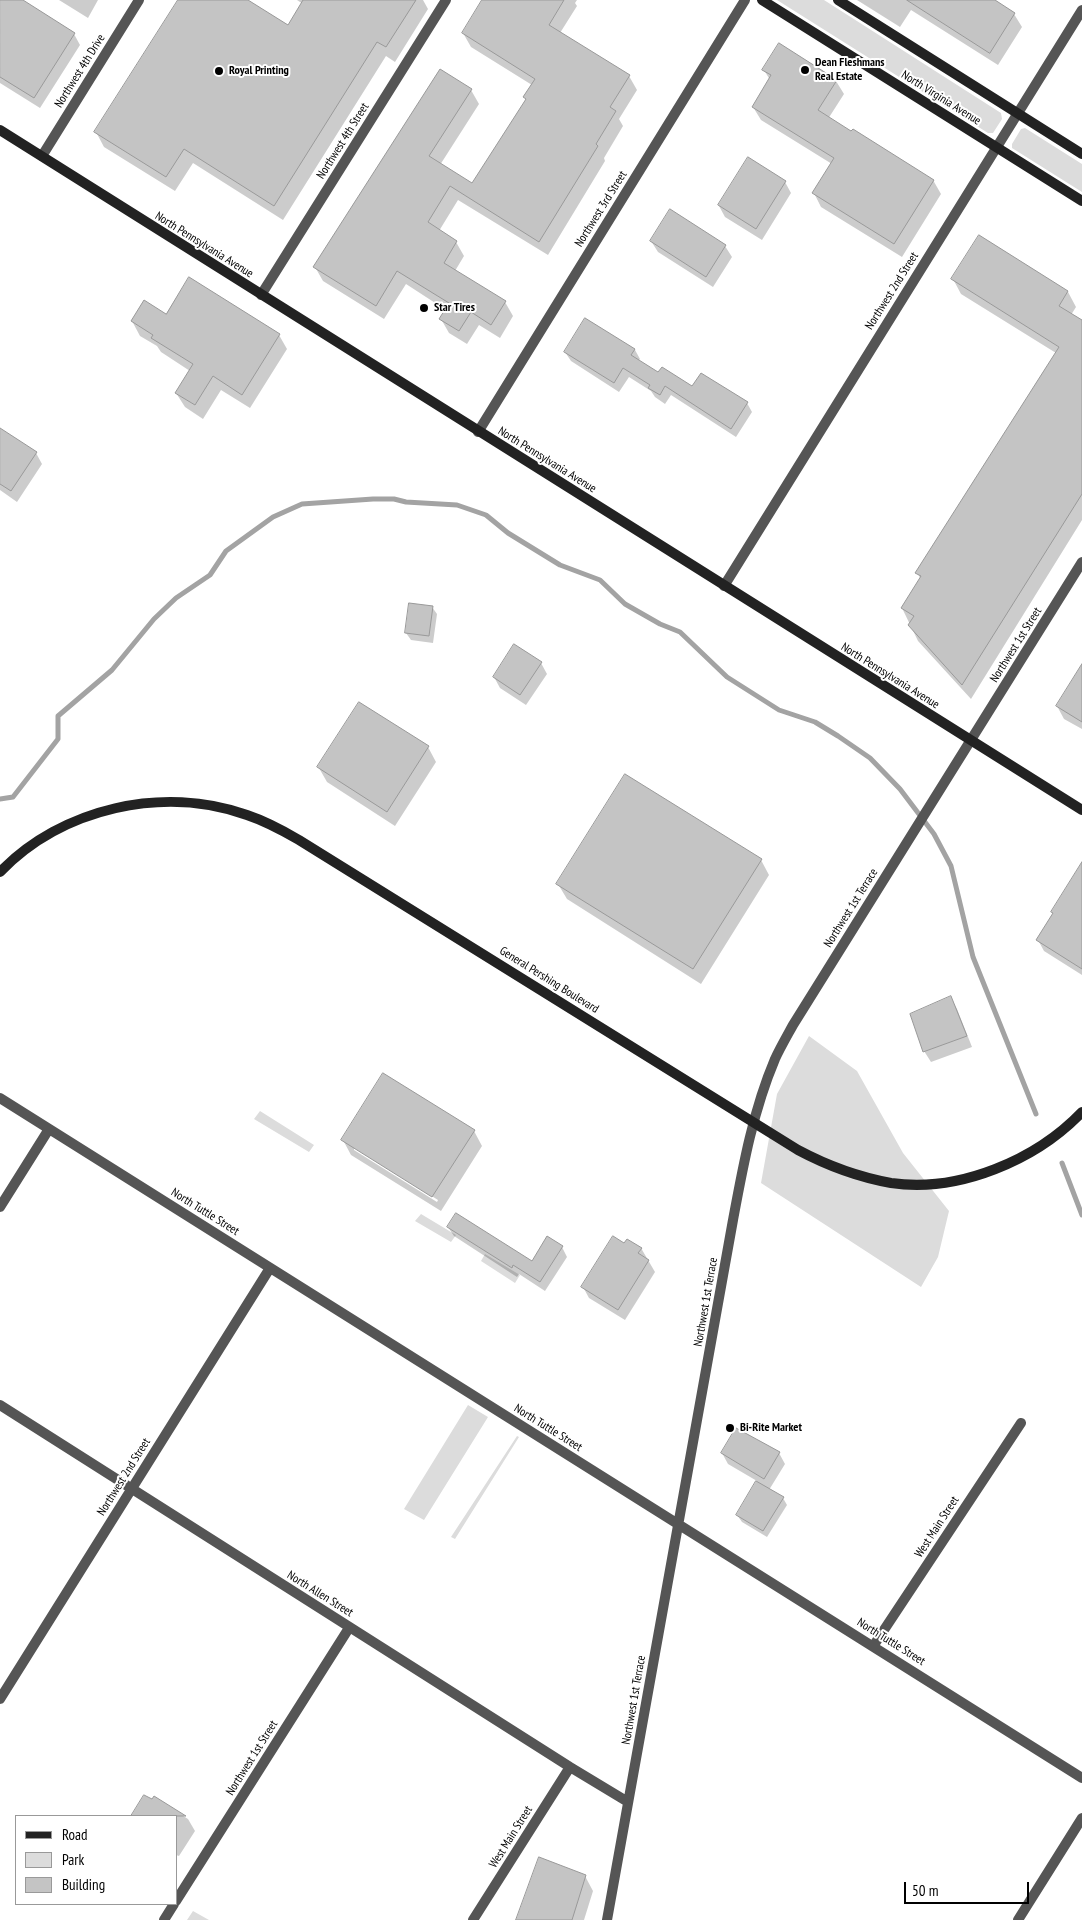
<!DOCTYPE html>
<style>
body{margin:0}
#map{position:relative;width:1082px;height:1920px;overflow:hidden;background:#fff;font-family:"PT Sans Narrow",sans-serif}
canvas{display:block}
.legend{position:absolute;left:15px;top:1815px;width:162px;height:90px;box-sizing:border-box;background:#fff;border:1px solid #999;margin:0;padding:6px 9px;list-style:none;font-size:15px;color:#000}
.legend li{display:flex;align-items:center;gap:10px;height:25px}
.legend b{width:25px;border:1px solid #999}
.scale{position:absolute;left:904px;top:1882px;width:125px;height:22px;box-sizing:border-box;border:2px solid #000;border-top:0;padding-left:6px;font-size:15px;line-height:18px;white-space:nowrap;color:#000;-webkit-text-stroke:4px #fff;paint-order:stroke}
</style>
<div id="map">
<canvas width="1082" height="1920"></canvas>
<ul class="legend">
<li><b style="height:6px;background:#222"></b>Road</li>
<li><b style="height:14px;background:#dcdcdc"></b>Park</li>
<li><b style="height:14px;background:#c4c4c4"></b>Building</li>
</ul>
<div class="scale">50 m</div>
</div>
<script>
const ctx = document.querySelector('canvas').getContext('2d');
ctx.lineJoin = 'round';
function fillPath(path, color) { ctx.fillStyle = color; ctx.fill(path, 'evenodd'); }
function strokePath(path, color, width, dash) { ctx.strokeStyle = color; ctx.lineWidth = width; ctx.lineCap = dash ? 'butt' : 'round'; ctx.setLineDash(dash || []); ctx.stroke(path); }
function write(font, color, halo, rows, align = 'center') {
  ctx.font = font + ' "PT Sans Narrow",sans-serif'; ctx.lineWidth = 4; ctx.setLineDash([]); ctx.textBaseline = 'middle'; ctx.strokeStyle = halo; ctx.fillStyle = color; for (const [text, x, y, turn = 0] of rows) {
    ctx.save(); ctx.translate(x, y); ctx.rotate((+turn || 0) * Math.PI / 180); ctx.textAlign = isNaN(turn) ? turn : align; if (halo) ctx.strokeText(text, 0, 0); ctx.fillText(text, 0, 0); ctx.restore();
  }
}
fillPath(new Path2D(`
 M777 0H824L1001 113 1002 119 993 133H988Z
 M1025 128 1082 164V192L1012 148V144L1021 129Z
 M809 1036 857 1071 903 1153 949 1211 938 1257 921 1287 761 1183 777 1094Z
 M260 1111 314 1145 309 1152 254 1119Z
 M421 1214 456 1235 451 1242 415 1221Z
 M485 1254 520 1275 515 1283 481 1261Z
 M468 1405 488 1417 424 1520 404 1509Z
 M517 1436 519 1437 455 1539 451 1537Z
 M193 1911 209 1920H187Z`), '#dcdcdc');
fillPath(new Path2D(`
 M0 0H20L74 34 80 45 40 108 0 83Z
 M59 0H98L88 18Z
 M179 0H246L288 27 303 4 297 0H423L428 9 395 62 386 56 283 220 193 163 175 191 104 147 96 132Z
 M484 0H577L575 3 577 6 560 33 629 76 637 90 619 119 623 126 604 158 605 161 548 255 458 200 439 231 456 242 464 256 455 271 505 302 513 316 500 338 479 325 467 344 449 333 441 319 446 310 406 284 384 319 323 281 315 267 440 70 471 90 479 104 440 165 473 185 526 100 525 97 532 85 471 47 463 33Z
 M857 0H993L1014 14 1022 27 998 65 911 10 900 27Z
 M764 70 836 81 844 94 828 119 933 180 941 194 902 257 821 207 814 193 832 164 761 120 753 107 770 80Z
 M785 182 791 193 762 240 725 217 719 206Z
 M980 236 1068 292 1076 307 1071 315 1082 322V520L971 699 918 641 902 608 921 579 917 573 1056 353 961 294 953 279Z
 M651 241 725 246 732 257 713 287 658 252Z
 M166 315 279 335 287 349 250 408 221 390 203 419 185 407 176 393 190 371 161 352 157 346 140 336 132 321Z
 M586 319 635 350 640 359 638 361 659 374 693 388 747 403 752 412 736 437 671 395 665 404 655 397 651 391 629 377 619 392 571 361 565 352Z
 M0 429 36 453 42 464 17 502 0 490Z
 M432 607 437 614 433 643 411 640 406 633Z
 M541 663 547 674 526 705 500 688 494 677Z
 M1082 666V729L1064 719 1057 706Z
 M428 747 436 762 395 826 327 782 319 768Z
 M761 860 769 875 701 984 567 899 558 884Z
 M1082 866V975L1044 951 1038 940Z
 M951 998 957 1009 972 1047 931 1062 924 1051Z
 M474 1131 482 1146 441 1211 351 1155 343 1140ZM354 1147 438 1200 437 1202 354 1150Z
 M448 1227 532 1263 562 1247 567 1257 545 1291 519 1274 517 1277 454 1236Z
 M625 1245 641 1248 655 1272 625 1320 589 1298 583 1287Z
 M722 1453H779L785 1464 769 1490 783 1498 787 1505 767 1537 742 1522 737 1515 757 1481 728 1464Z
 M154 1798 188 1819 195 1831 179 1856 176 1855V1816H134L133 1815Z
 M585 1876 593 1891 584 1920H518Z`), '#0003');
strokePath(new Path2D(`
 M0 799 13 797 58 739V716L112 670 154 619 176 598 210 575 226 551 273 517 302 504 373 499H394L406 502 457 505 486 515 508 533 560 565 600 580 625 604 660 624 680 632 727 677 779 710 815 722 838 736 870 758 900 789 934 834 951 866 973 957 1036 1114
 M1062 1163 1082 1215`), '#a3a3a3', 5);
const building = new Path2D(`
 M0 0H23L75 33 34 98 0 77Z
 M178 0H248L288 25 303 0H416L386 47 377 42 274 206 184 149 166 177 94 132Z
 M482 0H564L549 25 630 75 610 107 616 111 596 144 598 146 539 242 450 186 428 222 457 241 444 263 506 301 491 325 471 312 459 331 439 319 449 303 397 271 376 306 313 267 440 69 472 89 429 156 472 183 526 99 523 97 535 79 462 33Z
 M907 0H995L1015 13 990 53Z
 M779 43 837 80 818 110 851 131 853 129 934 180 894 244 812 193 834 158 752 107 771 75 762 70Z
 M748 157 786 181 756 229 718 205Z
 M670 209 726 245 706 277 650 241Z
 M979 235 1068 291 1059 306 1082 320V494L962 685 908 625 914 616 901 608 921 576 915 573 1059 347 951 279Z
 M189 277 280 334 242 395 213 376 195 405 175 393 193 364 151 338 153 335 131 321 144 300 166 314Z
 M585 318 635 349 631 355 658 372 662 367 692 386 701 373 748 402 731 429 665 386 660 395 648 388 650 385 623 368 614 383 564 352Z
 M0 428 37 452 11 491 0 484Z
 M409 603 433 606 429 636 405 633Z
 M514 644 542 662 520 695 493 677Z
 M1082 664V722L1056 706Z
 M359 702 429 746 387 812 317 767Z
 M625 774 762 859 693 969 556 884Z
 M1082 862V969L1036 940 1053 913 1051 912Z
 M951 996 967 1036 923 1052 910 1014Z
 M383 1073 475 1130 432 1197 341 1140Z
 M456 1213 532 1261 547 1236 563 1246 540 1282 513 1265 512 1268 447 1227Z
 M613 1236 624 1243 627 1239 642 1248 638 1253 649 1260 618 1310 581 1287Z
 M736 1428 780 1452 764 1479 721 1453Z
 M756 1481 784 1497 763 1531 736 1515Z
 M144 1795 152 1799 154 1796 186 1816H131Z
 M539 1857 586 1875 572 1920H516Z`);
fillPath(building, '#c4c4c4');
strokePath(building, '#999', 1);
strokePath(new Path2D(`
 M42 156 139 0
 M261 295 446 0
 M478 432 745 0
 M724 586 1082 10
 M0 1098C360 1326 723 1549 1082 1778
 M0 1207 49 1129
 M0 1405 570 1767 628 1802
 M874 1645 1021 1423
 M0 1699 270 1268
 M176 1901 349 1628
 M164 1920 174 1904
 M473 1920 570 1767
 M607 1920 733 1220C743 1166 753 1111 775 1059 780 1048 787 1036 793 1025L1082 562
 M1018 1920 1082 1818`), '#555', 10);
strokePath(new Path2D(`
 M762 0 1082 201
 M838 0 1082 154
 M0 130 1082 810
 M0 872C62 808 163 785 247 815 265 821 282 830 299 840L798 1150C828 1166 858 1177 891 1183 959 1193 1036 1160 1082 1112`), '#222', 10);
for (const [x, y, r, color] of [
 [805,70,5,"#000"],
 [219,71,5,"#000"],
 [424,308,5,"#000"],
 [730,1428,5,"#000"]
]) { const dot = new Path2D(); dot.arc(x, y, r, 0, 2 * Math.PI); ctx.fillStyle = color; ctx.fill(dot); strokePath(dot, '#fff', 2); }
write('bold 12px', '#000', '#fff', [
 ["Dean Fleshmans",815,63],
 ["Real Estate",815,77],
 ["Royal Printing",229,71],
 ["Star Tires",434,308],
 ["Bi-Rite Market",740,1428]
], 'left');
write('12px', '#000', '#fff', [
 ["Northwest 4th Drive",80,71,-58],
 ["North Virginia Avenue",941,98,32],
 ["Northwest 4th Street",343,141,-58],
 ["Northwest 3rd Street",601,209,-58],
 ["North Pennsylvania Avenue",204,245,32],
 ["Northwest 2nd Street",892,291,-58],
 ["North Pennsylvania Avenue",547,460,32],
 ["Northwest 1st Street",1016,645,-58],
 ["North Pennsylvania Avenue",890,676,32],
 ["Northwest 1st Terrace",851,908,-58],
 ["General Pershing Boulevard",549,980,32],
 ["North Tuttle Street",205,1212,32],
 ["Northwest 1st Terrace",706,1302,-80],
 ["North Tuttle Street",548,1428,32],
 ["Northwest 2nd Street",124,1477,-58],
 ["West Main Street",937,1527,-57],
 ["North Allen Street",320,1594,32],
 ["North Tuttle Street",891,1642,32],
 ["Northwest 1st Terrace",634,1700,-80],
 ["Northwest 1st Street",252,1758,-58],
 ["West Main Street",511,1837,-58]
]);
</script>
